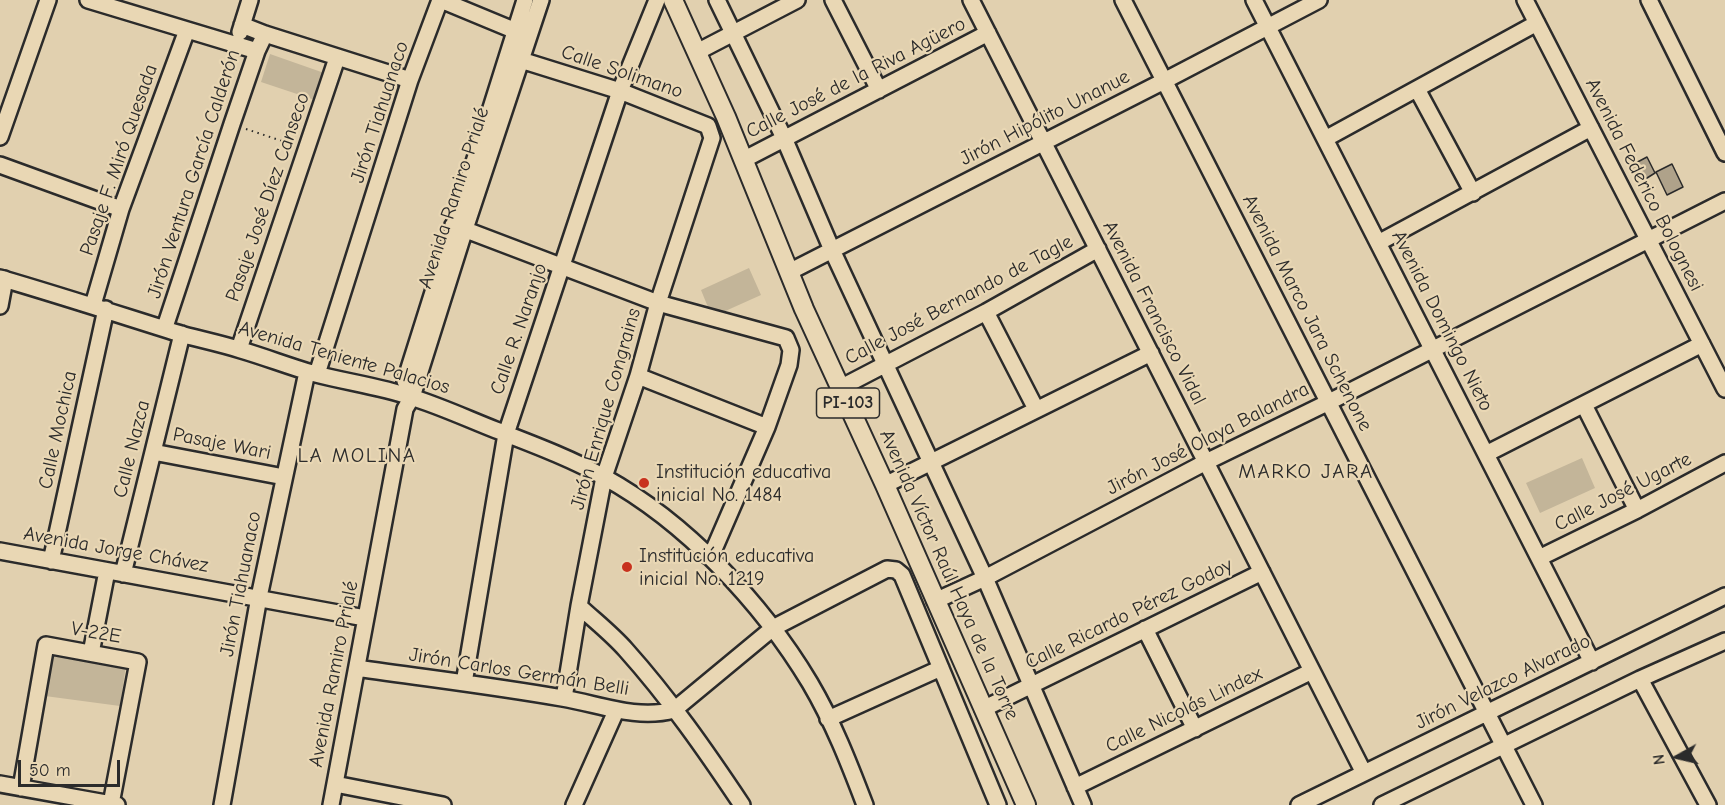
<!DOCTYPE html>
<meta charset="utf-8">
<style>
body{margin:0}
#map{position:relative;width:1725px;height:805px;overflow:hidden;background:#e1d0af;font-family:"Comic Neue",sans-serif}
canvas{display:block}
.north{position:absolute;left:1647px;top:727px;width:60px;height:60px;-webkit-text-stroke:4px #e9d7b4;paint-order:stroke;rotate:262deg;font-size:16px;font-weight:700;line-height:24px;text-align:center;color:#2b2b2b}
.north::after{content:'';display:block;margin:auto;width:21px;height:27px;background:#2b2b2b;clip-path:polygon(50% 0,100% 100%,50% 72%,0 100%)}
.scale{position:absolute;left:18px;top:760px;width:102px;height:27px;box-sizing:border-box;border:3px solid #2b2b2b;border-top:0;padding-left:8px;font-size:18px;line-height:21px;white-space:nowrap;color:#2b2b2b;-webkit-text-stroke:4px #e9d7b4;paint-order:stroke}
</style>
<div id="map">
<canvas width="1725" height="805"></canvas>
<div class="north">N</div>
<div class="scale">50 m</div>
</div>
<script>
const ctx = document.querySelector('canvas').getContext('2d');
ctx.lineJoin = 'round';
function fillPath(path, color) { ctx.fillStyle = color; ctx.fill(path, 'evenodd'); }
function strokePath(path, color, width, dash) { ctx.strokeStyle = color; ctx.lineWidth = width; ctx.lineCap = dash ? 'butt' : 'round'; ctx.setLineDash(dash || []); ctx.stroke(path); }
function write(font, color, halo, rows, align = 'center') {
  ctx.font = font + ' "Comic Neue",sans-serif'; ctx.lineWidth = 4.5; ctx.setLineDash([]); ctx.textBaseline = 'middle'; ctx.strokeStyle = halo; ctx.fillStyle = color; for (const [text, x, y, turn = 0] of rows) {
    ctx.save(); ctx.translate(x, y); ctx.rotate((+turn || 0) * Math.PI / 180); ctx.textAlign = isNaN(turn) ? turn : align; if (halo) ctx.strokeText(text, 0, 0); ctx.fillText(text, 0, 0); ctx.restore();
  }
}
fillPath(new Path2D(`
 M270 54 327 74 318 101 261 82Z
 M749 268 761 295 712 317 701 290Z
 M1582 458 1595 488 1540 513 1526 483Z
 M51 655 126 665 120 706 45 696Z`), '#c3b599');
const building = new Path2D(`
 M1647 157 1655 173 1639 183 1630 166Z
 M1672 164 1683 187 1667 195 1656 172Z`);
fillPath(building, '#afa28a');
strokePath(building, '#2b2b2b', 1.5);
const minor = new Path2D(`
 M88 0 257 51
 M441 0 523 34
 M717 0 784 138 832 250 985 578 1083 805
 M833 0 879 90
 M971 0 1364 773
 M1123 0 1534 805
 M1254 0 1592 662
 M1525 0 1725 389
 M1649 0 1725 153
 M242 25 265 34 410 80
 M240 32 250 0
 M697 52 797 0
 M508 56 620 91 708 126 712 138 658 303 638 376 604 477 579 606 564 698
 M1417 89 1473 193
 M0 137 48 0
 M1325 139 1537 23
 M743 160 988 33
 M0 165 121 209
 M453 225 658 303 786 338 791 350 789 365 767 427 715 547 708 556
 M1378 243 1591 128
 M789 272 1164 81 1319 0
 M0 278C62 296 123 316 184 335 203 340 222 344 241 350 265 357 288 366 312 373 345 382 379 386 411 397 440 406 468 419 496 430 532 444 570 458 604 477 686 522 762 603 810 683 833 722 849 763 865 805
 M93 305 121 209 187 30
 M0 306 5 279
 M986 312 1036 409
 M165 327 232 124 257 51 265 34
 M239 349 337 58
 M317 374 410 80 440 0
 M638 376 767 427
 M405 381 525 0
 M840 388 986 312 1098 249
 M1584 405 1637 510
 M153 452 284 477
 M1486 454 1702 344
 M885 485 1151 353
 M0 551 365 618
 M1539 558 1637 510 1725 463
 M51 561 106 309
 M123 574 182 334
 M935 601 985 578 1206 462 1329 402 1725 201
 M579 606C594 620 612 634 626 650 669 698 706 751 742 805
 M1145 629 1195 729
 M91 653 107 571
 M357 668C425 678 494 686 562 698 599 704 636 720 674 710L773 628 887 569 896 570 902 575 998 805
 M1640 679 1708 805
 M464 683 506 434 620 91 657 0
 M983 709 1262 572
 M828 719 941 668
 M0 784 117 805
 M335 784 443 805
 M1075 787 1312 671
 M21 788 46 645 138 662 111 804
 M222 805 259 597 307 372
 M331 805 405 409 412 397 465 229 541 0
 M574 805 616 711
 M1299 805 1725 596
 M1382 805 1640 679 1725 641`);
const major = new Path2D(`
 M673 0 726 117 804 309 885 485 1026 805`);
strokePath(minor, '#2b2b2b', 20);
strokePath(major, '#2b2b2b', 22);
strokePath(new Path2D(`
 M246 129 291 144`), '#2b2b2b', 2, [1.5, 4.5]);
strokePath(minor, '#e9d7b4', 15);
strokePath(major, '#e9d7b4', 18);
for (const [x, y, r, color] of [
 [644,483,6,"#c8321e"],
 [627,567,6,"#c8321e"]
]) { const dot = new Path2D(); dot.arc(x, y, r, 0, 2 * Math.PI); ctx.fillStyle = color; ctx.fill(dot); strokePath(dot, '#e9d7b4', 2); }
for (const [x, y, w] of [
 [848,403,63]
]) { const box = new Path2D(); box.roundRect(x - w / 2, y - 15, w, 30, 4.5); ctx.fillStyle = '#e9d7b4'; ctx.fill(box); strokePath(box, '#2b2b2b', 1.5); }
write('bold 18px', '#2b2b2b', null, [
 ["PI-103",848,403]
]);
write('20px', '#2b2b2b', '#e9d7b4', [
 ["Calle Solimano",622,72,19],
 ["Calle José de la Riva Agüero",856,78,-27],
 ["Jirón Tiahuanaco",380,112,-72],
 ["Jirón Hipólito Unanue",1045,118,-27],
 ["Pasaje F. Miró Quesada",119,160,-71],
 ["Jirón Ventura García Calderón",194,174,-72],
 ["Avenida Federico Bolognesi",1644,185,63],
 ["Pasaje José Díez Canseco",268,197,-71],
 ["Avenida Ramiro Prialé",454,198,-72],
 ["Calle José Bernando de Tagle",959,300,-28],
 ["Avenida Francisco Vidal",1154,313,63],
 ["Avenida Marco Jara Schenone",1307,313,63],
 ["Avenida Domingo Nieto",1442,321,63],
 ["Calle R. Naranjo",519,329,-71],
 ["Avenida Teniente Palacios",344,358,16],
 ["Jirón Enrique Congrains",606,409,-74],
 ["Calle Mochica",58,430,-78],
 ["Jirón José Olaya Balandra",1208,439,-27],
 ["Pasaje Wari",222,444,11],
 ["Calle Nazca",132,449,-76],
 ["Calle José Ugarte",1623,492,-27],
 ["Avenida Jorge Chávez",116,550,10],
 ["Avenida Víctor Raúl Haya de la Torre",949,575,66],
 ["Jirón Tiahuanaco",241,584,-79],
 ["Calle Ricardo Pérez Godoy",1129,614,-26],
 ["V-22E",96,633,10],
 ["Jirón Carlos Germán Belli",519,672,9],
 ["Avenida Ramiro Prialé",334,674,-79],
 ["Jirón Velazco Alvarado",1503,682,-26],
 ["Calle Nicolás Lindex",1184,710,-26]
]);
write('20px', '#2b2b2b', '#e9d7b4', [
 ["Institución educativa",656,472],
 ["inicial No. 1484",656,495],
 ["Institución educativa",639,556],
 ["inicial No. 1219",639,579]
], 'left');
ctx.letterSpacing = '1.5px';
write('21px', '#2b2b2b', '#e9d7b4', [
 ["LA MOLINA",357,456],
 ["MARKO JARA",1306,472]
]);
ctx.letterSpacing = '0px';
</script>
